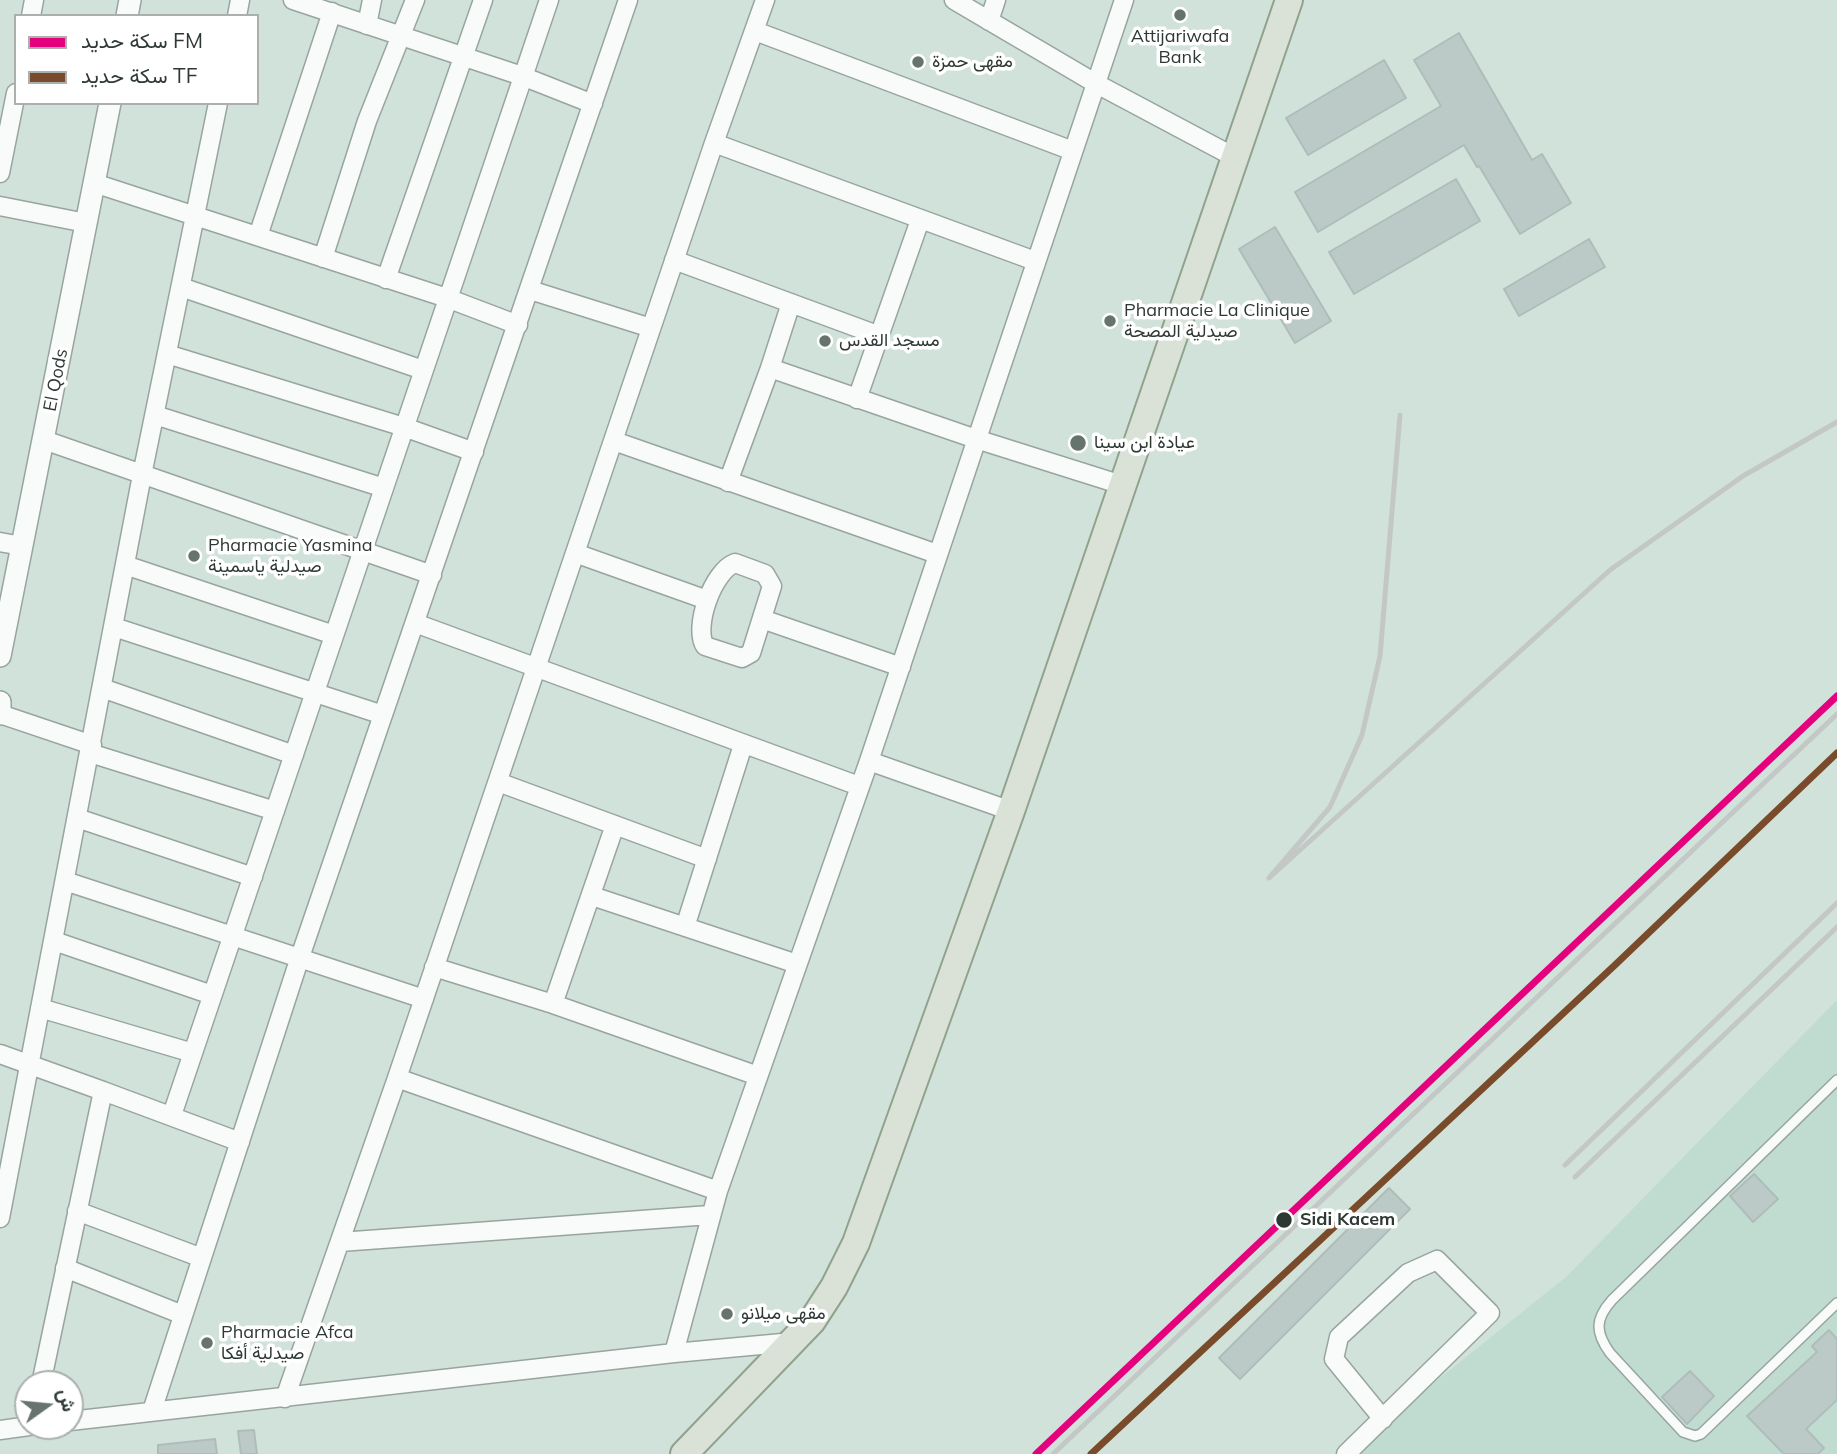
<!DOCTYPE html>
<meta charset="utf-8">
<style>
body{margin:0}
#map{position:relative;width:1837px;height:1454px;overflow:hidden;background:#d1e2da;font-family:Mulish,Vazirmatn,sans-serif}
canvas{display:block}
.legend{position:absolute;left:14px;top:14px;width:245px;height:91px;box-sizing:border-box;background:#fff;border:2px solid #abb0ae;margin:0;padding:9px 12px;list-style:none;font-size:21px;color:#2e3934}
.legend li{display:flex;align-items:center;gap:14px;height:35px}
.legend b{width:35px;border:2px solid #abb0ae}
.north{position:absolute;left:14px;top:1370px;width:70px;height:70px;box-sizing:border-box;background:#fff;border:2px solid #abb0ae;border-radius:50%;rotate:75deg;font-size:19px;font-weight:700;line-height:28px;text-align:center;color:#2e3934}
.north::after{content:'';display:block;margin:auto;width:24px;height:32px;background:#67746e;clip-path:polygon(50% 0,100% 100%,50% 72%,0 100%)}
</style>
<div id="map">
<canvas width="1837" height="1454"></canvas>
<ul class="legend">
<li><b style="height:9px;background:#e5007d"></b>سكة حديد FM</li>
<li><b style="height:9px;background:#7a4b2a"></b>سكة حديد TF</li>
</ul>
<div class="north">ش</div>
</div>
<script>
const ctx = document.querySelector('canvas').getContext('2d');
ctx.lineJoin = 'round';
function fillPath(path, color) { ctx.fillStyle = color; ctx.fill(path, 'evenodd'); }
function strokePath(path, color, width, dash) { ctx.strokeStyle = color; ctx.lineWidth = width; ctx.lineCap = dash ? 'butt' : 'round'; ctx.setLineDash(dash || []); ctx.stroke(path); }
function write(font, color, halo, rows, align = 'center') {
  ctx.font = font + ' Mulish,Vazirmatn,sans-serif'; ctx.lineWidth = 7; ctx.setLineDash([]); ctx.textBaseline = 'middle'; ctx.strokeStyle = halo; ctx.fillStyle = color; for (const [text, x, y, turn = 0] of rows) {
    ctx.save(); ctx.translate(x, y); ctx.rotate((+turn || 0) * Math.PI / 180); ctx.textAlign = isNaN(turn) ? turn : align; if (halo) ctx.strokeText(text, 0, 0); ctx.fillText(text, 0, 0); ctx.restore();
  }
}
fillPath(new Path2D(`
 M1837 1000V1454H1345L1566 1277Z`), '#c0dcd0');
const building = new Path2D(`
 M1459 33 1532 160 1542 154 1571 203 1520 234 1479 166 1477 167 1464 145 1318 232 1295 192 1441 106 1414 60Z
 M1384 60 1406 98 1308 155 1286 118Z
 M1456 179 1480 221 1354 294 1329 252Z
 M1275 227 1331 321 1295 343 1239 249Z
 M1589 239 1605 267 1519 316 1504 289Z
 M1754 1174 1778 1199 1753 1222 1730 1196Z
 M1389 1188 1410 1209 1240 1379 1219 1358Z
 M1829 1330 1837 1339V1400L1806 1429 1824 1448 1818 1454H1784L1747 1416 1817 1352 1812 1346Z
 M1690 1371 1714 1396 1687 1424 1662 1397Z
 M254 1430 257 1454H241L238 1431Z
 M215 1439 217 1454H158V1445Z`);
fillPath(building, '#bccac7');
strokePath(building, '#afbdba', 2);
const service = new Path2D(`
 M1837 1080 1612 1300C1595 1319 1595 1332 1610 1353L1683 1432 1695 1436 1701 1434 1837 1303`);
const minor = new Path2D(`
 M293 0 522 76 593 104
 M954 0 1095 83 1236 158
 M31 16 34 0
 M237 16 240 0
 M989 21 996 0
 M367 25 372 0
 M755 31 1073 151
 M714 143 1035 261
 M0 173 16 93
 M94 183 447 298 518 325
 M0 206 86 223
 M258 236 332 12
 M323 258 367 121 415 0
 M674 260 880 336
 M386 279 483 0
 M181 287 423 370
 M530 290 651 328
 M167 354 404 427 474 452
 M770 368 791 303
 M857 399 920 220
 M155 415 384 488
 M44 440 432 575
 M614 441 937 554
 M728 482 770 368 976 439 1122 485
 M0 542 22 546
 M575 553 707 600
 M735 563 765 574 772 586 751 653 742 658 705 646C693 627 713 571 735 563Z
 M125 565 334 635
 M762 619 901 667
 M415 623 859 786
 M114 627 383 715
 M102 688 294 755
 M0 714 92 745
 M90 753 275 811
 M869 761 1011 811
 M498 782 707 859
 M77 818 253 877
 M65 881 424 999
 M592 896 797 964
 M685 927 743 745
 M54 941 212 995
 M434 967 553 1004 758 1076
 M553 1004 615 825
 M40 1008 193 1053
 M0 1054 103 1091
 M397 1078 718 1191
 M172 1115 549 0
 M77 1211 202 1258
 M0 1218 142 475 218 103
 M340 1242 710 1215
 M65 1268 183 1315
 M674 1353 718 1191 869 761 1124 0
 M41 1384 103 1091 240 1142
 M285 1398 397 1078 714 143 765 0
 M152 1411 300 957 628 0
 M70 1421 674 1353 793 1342
 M0 1430 29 1426
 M1346 1454 1490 1313 1437 1260 1408 1273 1339 1337 1334 1359 1383 1419`);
const tertiary = new Path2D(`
 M127 16 130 0
 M0 656 110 103
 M0 702V714`);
const primary = new Path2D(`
 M684 1454 812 1321 834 1287 856 1243 1011 811 1289 0`);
strokePath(service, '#98a59f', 12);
strokePath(minor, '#98a59f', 21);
strokePath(tertiary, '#98a59f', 24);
strokePath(primary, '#90a18c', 30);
strokePath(service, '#f8fbf9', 9);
strokePath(minor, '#f8fbf9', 18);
strokePath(tertiary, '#f8fbf9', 21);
strokePath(primary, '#dae2d7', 26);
strokePath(new Path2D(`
 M1400 415 1380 656 1362 735 1330 807 1269 878 1610 570 1743 476 1837 422
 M1565 1165 1837 903
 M1575 1177 1837 927
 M1053 1454 1837 714`), '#c3c8c6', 5);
strokePath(new Path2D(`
 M1036 1454 1837 696`), '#e5007d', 7);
strokePath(new Path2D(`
 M1091 1454 1615 965 1837 753`), '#7a4b2a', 7);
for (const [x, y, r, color] of [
 [1180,15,7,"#67746e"],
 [918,62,7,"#67746e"],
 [1110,321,7,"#67746e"],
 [825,341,7,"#67746e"],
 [1078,443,9,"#67746e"],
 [194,556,7,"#67746e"],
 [1284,1220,9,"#2e3934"],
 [727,1314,7,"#67746e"],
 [207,1343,7,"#67746e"]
]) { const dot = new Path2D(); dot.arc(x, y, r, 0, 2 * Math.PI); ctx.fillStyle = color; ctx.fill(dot); strokePath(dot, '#fff', 2.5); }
write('18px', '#2e3934', '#fff', [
 ["Attijariwafa",1180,37,"center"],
 ["Bank",1180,58,"center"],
 ["مقهى حمزة",932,62],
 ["Pharmacie La Clinique",1124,311],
 ["صيدلية المصحة",1124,332],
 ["مسجد القدس",839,341],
 ["عيادة ابن سينا",1094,443],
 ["Pharmacie Yasmina",208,546],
 ["صيدلية ياسمينة",208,567],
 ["مقهى ميلانو",741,1314],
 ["Pharmacie Afca",221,1333],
 ["صيدلية أفكا",221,1354]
], 'left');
write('18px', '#2e3934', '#fff', [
 ["El Qods",56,380,-79]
]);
write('bold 18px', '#2e3934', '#fff', [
 ["Sidi Kacem",1300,1220]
], 'left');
</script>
